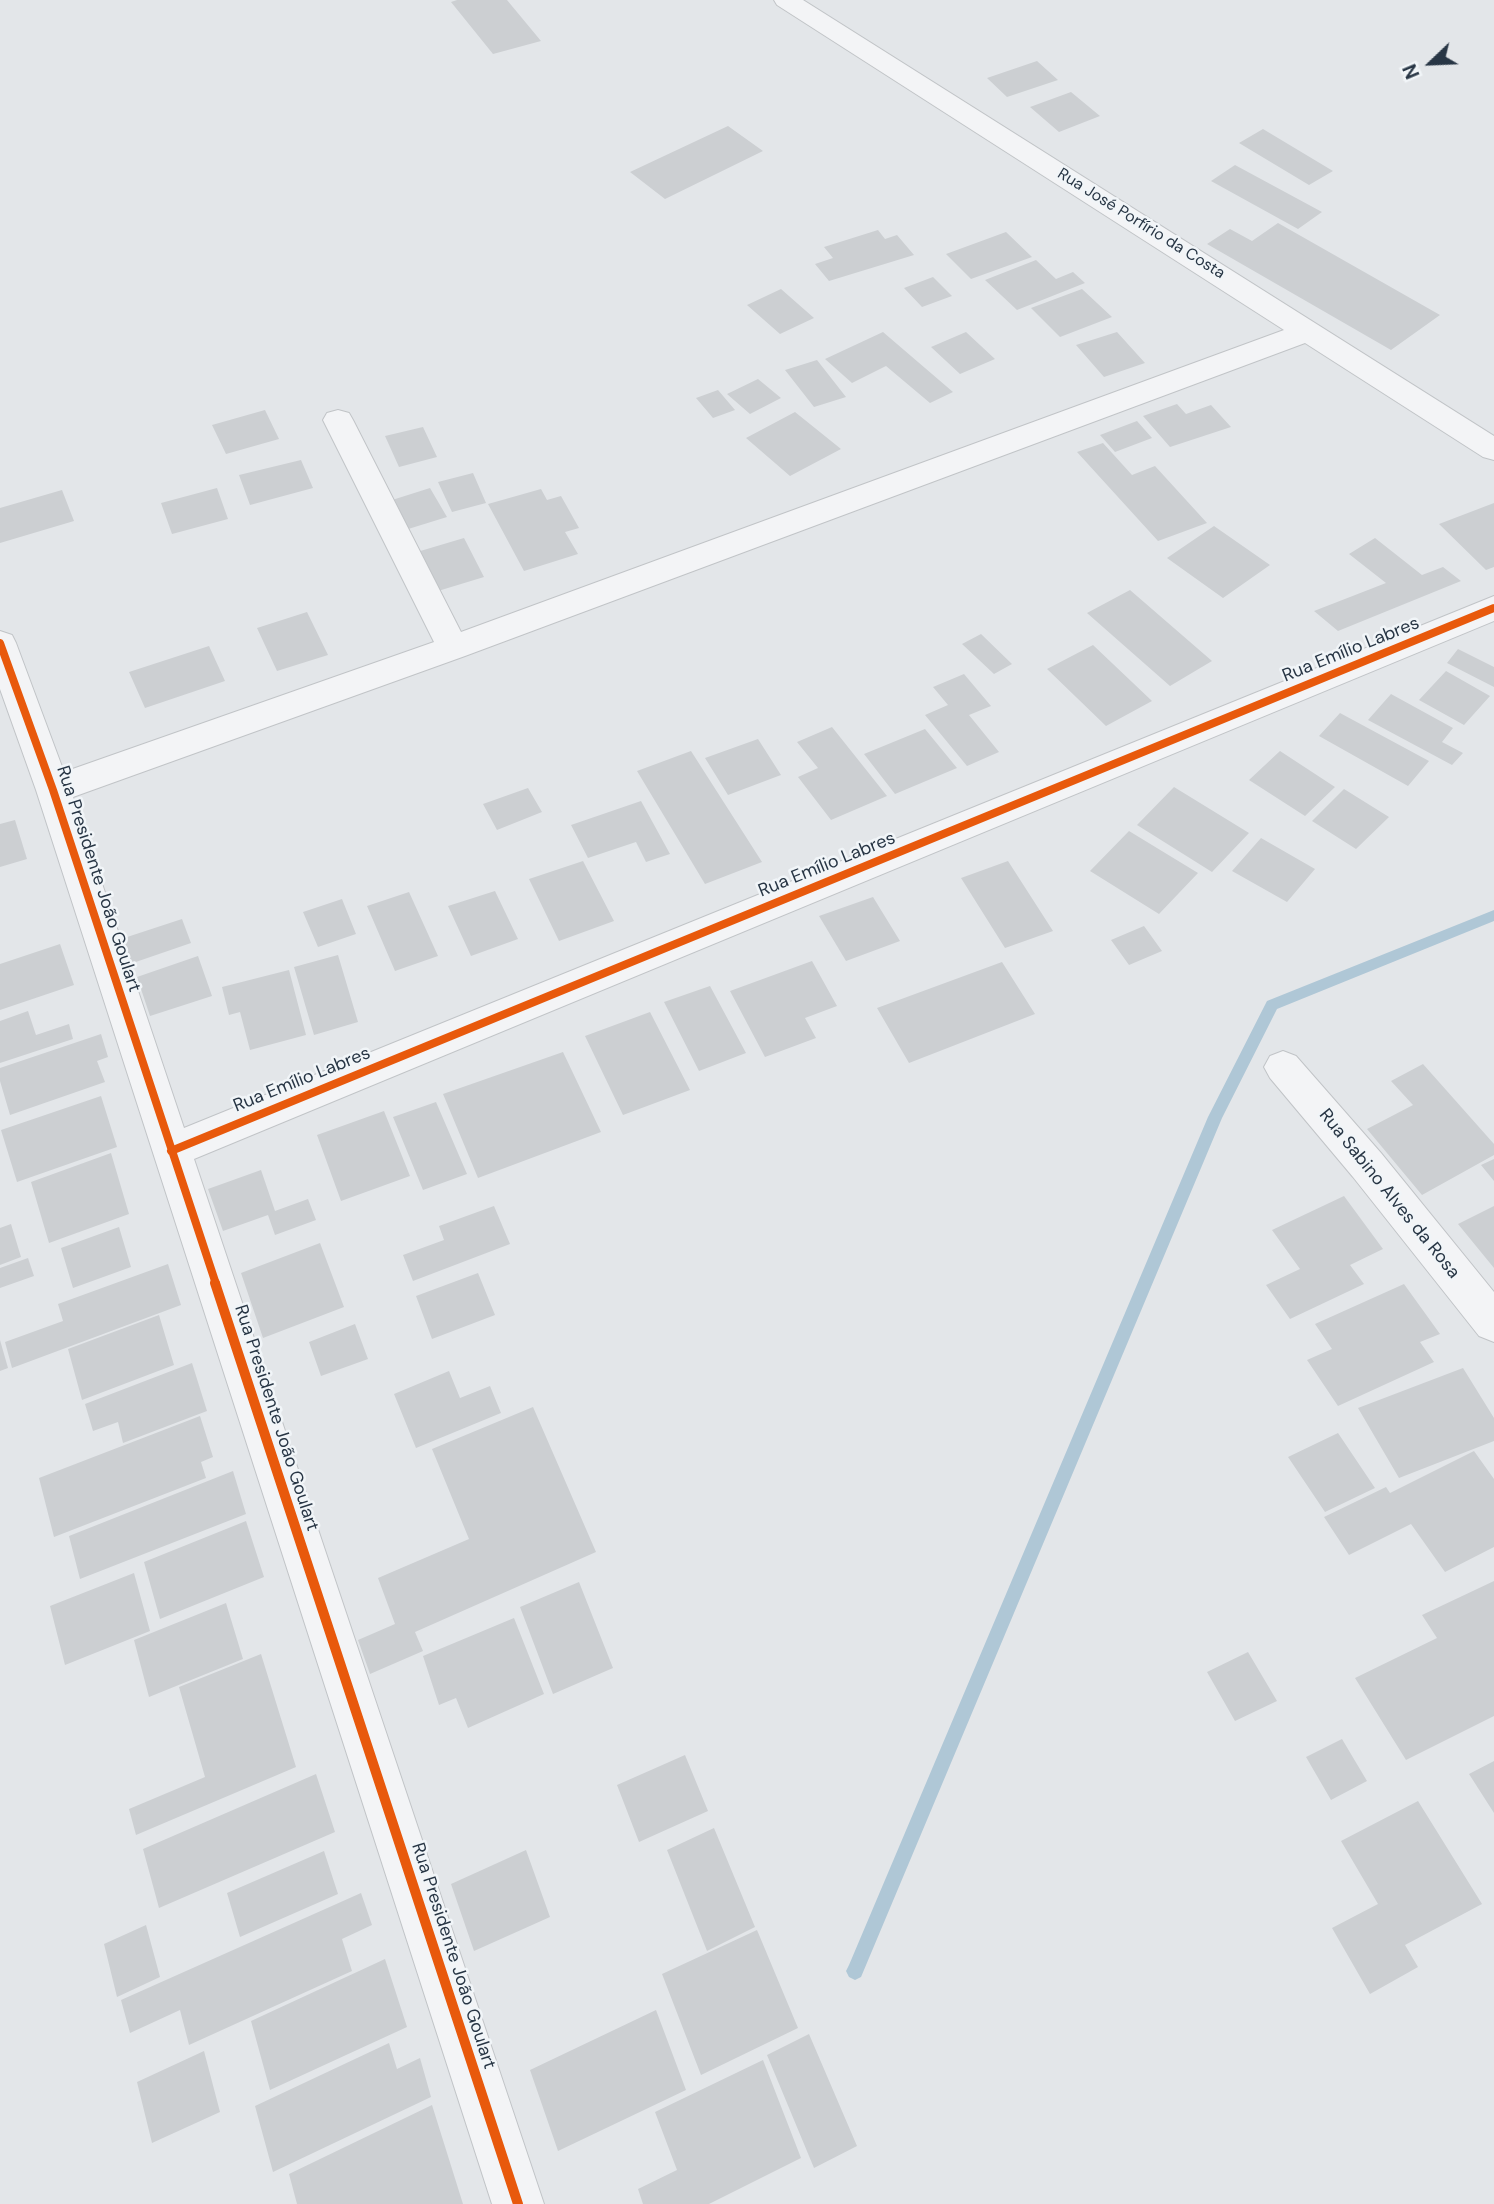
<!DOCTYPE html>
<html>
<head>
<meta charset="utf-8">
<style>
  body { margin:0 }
  #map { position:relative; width:1494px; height:2204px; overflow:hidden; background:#e3e6e9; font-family:"DM Sans",sans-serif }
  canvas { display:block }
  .north { position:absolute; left:1396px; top:28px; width:70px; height:70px; -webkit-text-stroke:5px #f1f5f8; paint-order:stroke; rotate:247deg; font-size:19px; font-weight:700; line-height:28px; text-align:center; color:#283645 }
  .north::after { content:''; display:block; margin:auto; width:24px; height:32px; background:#283645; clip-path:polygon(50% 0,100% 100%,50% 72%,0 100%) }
</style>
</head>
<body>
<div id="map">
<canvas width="1494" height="2204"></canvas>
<div class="north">N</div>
</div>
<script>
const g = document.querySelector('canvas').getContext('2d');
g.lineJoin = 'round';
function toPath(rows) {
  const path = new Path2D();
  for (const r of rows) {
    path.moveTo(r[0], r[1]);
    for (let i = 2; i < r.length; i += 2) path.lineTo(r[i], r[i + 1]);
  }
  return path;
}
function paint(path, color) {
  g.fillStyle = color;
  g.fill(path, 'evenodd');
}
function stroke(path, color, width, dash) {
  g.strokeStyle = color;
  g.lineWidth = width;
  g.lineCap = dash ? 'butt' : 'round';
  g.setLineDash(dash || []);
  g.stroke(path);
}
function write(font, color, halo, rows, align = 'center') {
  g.font = font + ' "DM Sans",sans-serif';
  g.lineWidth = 5;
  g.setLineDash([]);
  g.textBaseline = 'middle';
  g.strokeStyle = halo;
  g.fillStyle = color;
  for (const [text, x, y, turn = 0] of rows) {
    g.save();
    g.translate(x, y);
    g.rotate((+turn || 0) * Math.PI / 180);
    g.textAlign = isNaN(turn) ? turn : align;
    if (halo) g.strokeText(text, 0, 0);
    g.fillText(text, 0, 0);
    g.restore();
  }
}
const stream = toPath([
  [1494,910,1494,921,1277,1009,1222,1118,861,1977,855,1980,849,1977,846,1971,849,1965,1208,1117,1267,1001,1494,910]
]);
const building = toPath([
  [457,0,507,0,541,41,493,54,451,2],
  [1037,61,1058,80,1007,97,987,78],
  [1071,92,1100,116,1059,132,1030,107],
  [728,126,763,151,665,199,630,172],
  [1263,129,1333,171,1309,185,1239,143],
  [1235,165,1322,212,1298,229,1211,181],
  [1278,223,1440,315,1391,350,1207,244,1230,229,1252,241],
  [878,230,885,239,897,235,914,255,829,281,815,264,833,258,824,247],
  [1006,232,1032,257,971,279,946,254],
  [1036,260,1056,279,1073,272,1085,283,1017,310,985,280],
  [933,277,952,296,922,307,904,288],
  [781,289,814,318,780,334,747,305],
  [1082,289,1112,317,1060,337,1031,308],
  [883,332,953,392,930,403,886,366,852,383,825,359],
  [966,332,995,359,960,374,931,347],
  [1117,332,1145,363,1104,377,1076,345],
  [817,360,846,397,814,407,785,370],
  [758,379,781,398,750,414,727,394],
  [718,390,735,410,713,418,696,398],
  [1177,404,1186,414,1211,405,1231,427,1170,447,1143,416],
  [265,410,279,439,226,454,212,425],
  [795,412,841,449,790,476,746,438],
  [1137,421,1152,438,1115,452,1100,435],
  [423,427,437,457,399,467,385,436],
  [1103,443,1132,475,1155,466,1207,523,1158,541,1077,452],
  [301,460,313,488,250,505,239,475],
  [473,473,486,503,452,512,438,482],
  [217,488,228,519,172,534,161,503],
  [430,488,447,517,405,530,389,501],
  [541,489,547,500,561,496,579,528,565,532,578,554,524,571,488,504],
  [62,490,74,521,0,543,0,508],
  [1494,503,1494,567,1486,570,1439,524],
  [1214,526,1270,565,1223,598,1167,558],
  [464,538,484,577,438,591,417,552],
  [1375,538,1422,575,1443,567,1461,581,1338,631,1314,611,1386,583,1349,554],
  [1130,590,1212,661,1170,686,1087,613],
  [307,612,328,655,277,671,257,628],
  [981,634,1012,664,994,674,962,644],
  [1093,645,1152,701,1106,726,1047,669],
  [209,646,225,681,145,708,129,672],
  [1458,649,1494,667,1494,687,1447,663],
  [1446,671,1490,696,1464,725,1419,700],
  [964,674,991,706,969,715,999,752,967,766,925,715,948,705,933,687],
  [1391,694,1453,728,1442,742,1463,753,1452,765,1368,720],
  [1340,713,1429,761,1408,786,1319,736],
  [832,727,887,796,831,820,798,777,818,768,797,742],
  [925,729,957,768,895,794,864,754],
  [758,739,781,775,728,795,705,758],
  [691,751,762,862,705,884,637,771],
  [1280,751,1335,787,1305,816,1249,780],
  [1174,787,1249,833,1212,872,1137,825],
  [528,788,542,812,497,830,483,804],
  [1344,789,1389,817,1356,849,1312,821],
  [641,801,670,854,646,862,636,842,588,858,571,825],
  [15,820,27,859,0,867,0,824],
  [1129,831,1198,873,1159,914,1090,871],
  [1261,838,1315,869,1287,902,1232,871],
  [583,861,614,921,559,941,529,879],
  [1008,861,1053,931,1005,948,961,878],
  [495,891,518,939,471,956,448,906],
  [409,892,438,956,395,971,367,906],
  [873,897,900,941,846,961,819,916],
  [342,899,356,934,318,947,303,912],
  [182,919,191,943,127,965,118,940],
  [1144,926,1162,951,1129,965,1111,940],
  [60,944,74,985,0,1010,0,964],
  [338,955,358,1022,314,1035,294,967],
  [198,956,212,996,150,1016,137,977],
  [812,961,837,1006,805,1018,816,1038,765,1057,730,991],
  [1002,962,1035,1014,909,1063,877,1008],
  [289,970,306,1035,250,1050,240,1012,229,1015,222,987],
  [710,986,746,1053,699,1071,664,1002],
  [28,1011,36,1035,69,1024,73,1039,0,1063,0,1021],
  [650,1012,690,1090,623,1115,585,1036],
  [101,1034,108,1057,97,1061,105,1082,10,1115,0,1081,0,1068],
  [563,1052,601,1132,478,1178,443,1094],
  [1423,1064,1494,1144,1494,1155,1422,1195,1367,1129,1413,1105,1391,1081],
  [101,1096,117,1147,17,1182,1,1130],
  [436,1102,467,1174,423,1190,393,1117],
  [384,1111,410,1176,341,1201,317,1135],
  [111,1153,129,1214,49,1243,31,1182],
  [1494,1159,1494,1181,1481,1165],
  [261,1170,275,1211,308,1199,316,1220,275,1235,268,1215,223,1231,208,1189],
  [1344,1196,1383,1249,1350,1265,1364,1284,1290,1319,1266,1285,1300,1269,1272,1230],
  [494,1206,510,1244,413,1281,403,1255,444,1240,439,1226],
  [1494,1206,1494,1268,1458,1224],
  [11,1224,21,1257,0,1265,0,1228],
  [119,1227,131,1267,73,1288,61,1248],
  [320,1243,344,1307,263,1338,241,1273],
  [28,1258,34,1276,0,1288,0,1268],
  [168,1264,181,1305,12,1368,5,1342,63,1321,58,1304],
  [478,1273,495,1315,432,1339,416,1296],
  [1404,1284,1440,1334,1420,1342,1434,1362,1338,1406,1307,1360,1332,1349,1315,1324],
  [159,1315,174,1365,82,1400,68,1349],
  [355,1324,368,1359,321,1376,309,1342],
  [0,1340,8,1368,0,1371],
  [192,1363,207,1411,123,1443,118,1422,93,1431,85,1404],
  [1463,1368,1494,1418,1494,1441,1399,1478,1358,1408],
  [449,1371,460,1398,490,1386,501,1413,416,1448,394,1394],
  [533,1407,596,1552,415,1632,423,1651,370,1674,358,1640,395,1624,378,1578,469,1539,432,1449],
  [200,1416,213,1457,201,1462,206,1478,54,1537,39,1478],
  [1338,1433,1375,1488,1325,1512,1288,1457],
  [1474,1451,1494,1479,1494,1547,1445,1572,1411,1524,1349,1555,1324,1517,1386,1487,1390,1493],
  [233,1471,246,1514,80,1579,69,1536],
  [246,1521,264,1577,160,1619,144,1562],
  [134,1573,150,1631,65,1665,50,1606],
  [1494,1581,1494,1716,1406,1760,1355,1678,1437,1638,1422,1615],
  [579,1582,613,1668,553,1694,520,1607],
  [226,1603,243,1659,149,1697,134,1640],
  [514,1618,544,1694,468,1728,456,1698,439,1705,423,1656],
  [1248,1652,1277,1701,1235,1721,1207,1672],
  [261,1654,296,1767,136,1835,129,1809,205,1777,179,1687],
  [1342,1739,1367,1781,1331,1800,1306,1757],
  [685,1755,708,1811,639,1842,617,1785],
  [1494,1761,1494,1813,1469,1774],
  [316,1774,335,1832,159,1908,143,1849],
  [1418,1801,1482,1904,1405,1945,1418,1967,1370,1994,1332,1928,1378,1904,1341,1841],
  [714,1828,755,1927,707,1951,667,1850],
  [526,1850,550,1917,474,1951,451,1884],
  [324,1851,338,1894,240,1937,227,1893],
  [361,1893,372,1925,342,1939,352,1971,189,2045,180,2010,130,2033,121,2000],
  [146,1925,160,1977,117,1997,104,1944],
  [757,1930,798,2028,701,2075,662,1974],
  [385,1959,407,2027,270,2090,251,2021],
  [656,2010,686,2090,558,2151,530,2070],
  [809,2034,857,2146,814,2168,767,2055],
  [389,2043,397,2069,420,2058,431,2097,273,2172,255,2106],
  [204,2051,220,2112,152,2143,137,2082],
  [763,2060,801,2158,709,2204,643,2204,638,2189,677,2170,655,2112],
  [432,2105,463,2204,297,2204,289,2174]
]);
const minor = toPath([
  [774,0,803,0,1494,436,1494,460,1483,457,1305,343,465,656,73,797,184,1128,1494,596,1494,621,194,1159,544,2204,492,2204,36,790,0,689,0,631,12,635,16,643,64,772,434,642,323,420,327,413,338,410,349,413,353,420,461,632,1284,330,777,5,774,0],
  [1283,1051,1296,1056,1381,1153,1494,1292,1494,1342,1479,1336,1353,1177,1270,1078,1264,1067,1270,1056,1283,1051]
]);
const cyclewayFar1 = toPath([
  [0,643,53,790,216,1284],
  [171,1151,1494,608]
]);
const cycleway = toPath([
  [215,1283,518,2204]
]);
const farStreetnames = [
  ["Rua José Porfírio da Costa",1141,224,32]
];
const streetNames = [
  ["Rua Emílio Labres",1351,650,-22],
  ["Rua Emílio Labres",827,865,-22],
  ["Rua Presidente João Goulart",98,879,72],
  ["Rua Emílio Labres",302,1080,-22],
  ["Rua Sabino Alves da Rosa",1389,1194,51],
  ["Rua Presidente João Goulart",276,1418,72],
  ["Rua Presidente João Goulart",453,1956,72]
];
paint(stream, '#afc7d6');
paint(building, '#cccfd2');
stroke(minor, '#c1c4c7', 2);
paint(minor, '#f3f4f6');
stroke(cyclewayFar1, '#e8590c', 8);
stroke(cycleway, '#e8590c', 10);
write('16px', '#283645', '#f1f5f8', farStreetnames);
write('18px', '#283645', '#f1f5f8', streetNames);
</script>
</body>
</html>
